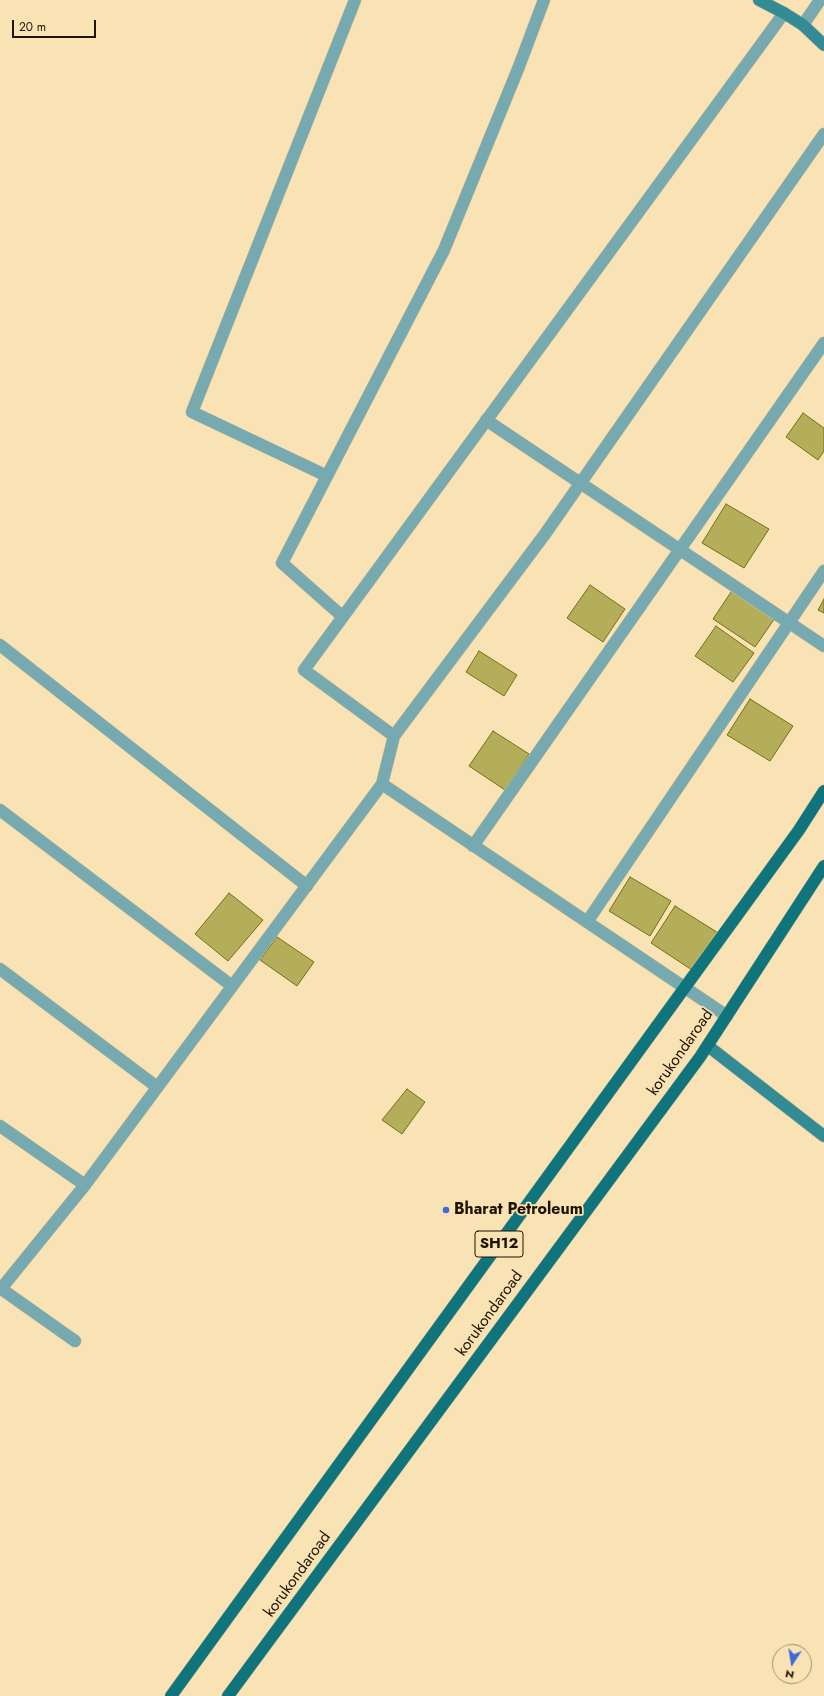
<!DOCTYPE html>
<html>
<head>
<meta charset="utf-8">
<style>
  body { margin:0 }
  #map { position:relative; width:824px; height:1696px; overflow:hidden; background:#f9e3b5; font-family:Jost,sans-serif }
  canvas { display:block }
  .north { position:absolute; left:772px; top:1644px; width:40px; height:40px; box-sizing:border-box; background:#f9e3b5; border:1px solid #a1906d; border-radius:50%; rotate:192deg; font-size:11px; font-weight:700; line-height:16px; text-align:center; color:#1e1300 }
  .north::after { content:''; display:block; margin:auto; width:14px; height:18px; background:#3d6bdc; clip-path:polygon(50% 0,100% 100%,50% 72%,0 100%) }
  .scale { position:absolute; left:12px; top:20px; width:84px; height:18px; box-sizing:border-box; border:2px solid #1e1300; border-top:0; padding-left:5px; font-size:12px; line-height:14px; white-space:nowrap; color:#1e1300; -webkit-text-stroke:3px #f9e3b5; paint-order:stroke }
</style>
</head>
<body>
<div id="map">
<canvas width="824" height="1696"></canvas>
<div class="north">N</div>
<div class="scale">20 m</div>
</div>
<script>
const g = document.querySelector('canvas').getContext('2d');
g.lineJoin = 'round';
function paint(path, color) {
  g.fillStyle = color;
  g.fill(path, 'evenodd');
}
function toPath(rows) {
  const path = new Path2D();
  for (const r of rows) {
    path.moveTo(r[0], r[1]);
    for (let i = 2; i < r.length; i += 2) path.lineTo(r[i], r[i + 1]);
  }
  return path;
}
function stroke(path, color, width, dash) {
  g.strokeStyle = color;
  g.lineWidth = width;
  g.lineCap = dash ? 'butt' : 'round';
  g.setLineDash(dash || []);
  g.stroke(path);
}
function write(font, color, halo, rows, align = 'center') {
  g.font = font + ' Jost,sans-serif';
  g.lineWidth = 3.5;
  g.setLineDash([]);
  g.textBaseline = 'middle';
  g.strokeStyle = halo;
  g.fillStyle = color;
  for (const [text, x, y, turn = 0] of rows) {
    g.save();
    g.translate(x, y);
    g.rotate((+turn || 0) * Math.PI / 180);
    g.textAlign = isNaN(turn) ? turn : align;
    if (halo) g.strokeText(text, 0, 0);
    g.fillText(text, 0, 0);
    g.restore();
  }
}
const building = toPath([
  [803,413,824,428,824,451,818,460,786,437,803,413],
  [726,504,769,529,744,568,702,543,726,504],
  [590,585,625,609,603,642,567,618,590,585],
  [733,589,775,618,755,647,713,619,733,589],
  [824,599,824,613,818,610,824,599],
  [716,626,754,653,733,682,695,656,716,626],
  [479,651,517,675,504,696,466,672,479,651],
  [750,699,793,726,770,761,727,735,750,699],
  [493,731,529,754,505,790,469,766,493,731],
  [630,877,671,901,650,936,609,911,630,877],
  [229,893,263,920,228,961,195,934,229,893],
  [675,906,720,934,695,972,651,943,675,906],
  [277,937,314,962,297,986,260,960,277,937],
  [407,1089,425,1102,402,1134,382,1120,407,1089]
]);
const street = toPath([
  [803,25,820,0],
  [486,420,824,646],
  [327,476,192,412,355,0],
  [343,617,282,563,444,250,518,69,544,0],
  [0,645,307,886],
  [394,736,545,534,824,134],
  [0,810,232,986],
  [473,846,824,343],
  [587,922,824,571],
  [0,969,157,1087],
  [727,1016,382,784,394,736,304,670,784,13],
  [0,1126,85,1185],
  [0,1288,75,1341],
  [0,1290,85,1185,382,784]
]);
const secondary = toPath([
  [759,0,784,13,803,25,824,45],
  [708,1046,824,1136]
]);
const primary = toPath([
  [171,1696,799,830,824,791],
  [228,1696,700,1057,824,866]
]);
const markers = [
  [446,1210,4,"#3d6bdc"]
];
const shields = [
  [499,1244,48]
];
const shieldNames = [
  ["SH12",499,1244]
];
const streetNames = [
  ["korukondaroad",681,1053,-55],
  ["korukondaroad",490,1314,-54],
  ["korukondaroad",298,1575,-54]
];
const poiNames = [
  ["Bharat Petroleum",454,1210]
];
paint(building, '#b4ae5a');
stroke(building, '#776f12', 1);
stroke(street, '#d2be94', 13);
stroke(secondary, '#d2be94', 13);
stroke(primary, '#d2be94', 13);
stroke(street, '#76aab0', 12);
stroke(secondary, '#338c95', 12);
stroke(primary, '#0f747c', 12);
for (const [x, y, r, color] of markers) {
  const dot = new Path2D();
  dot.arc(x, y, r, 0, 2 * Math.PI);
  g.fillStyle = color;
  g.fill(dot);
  stroke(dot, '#f9e3b5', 1.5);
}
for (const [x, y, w] of shields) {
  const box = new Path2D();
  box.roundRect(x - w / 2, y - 13, w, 26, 3);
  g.fillStyle = '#f9e3b5';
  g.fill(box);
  stroke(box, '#1e1300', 1);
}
write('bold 15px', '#1e1300', null, shieldNames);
write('16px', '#1e1300', '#f9e3b5', streetNames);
write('bold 16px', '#1e1300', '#f9e3b5', poiNames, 'left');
</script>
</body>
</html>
